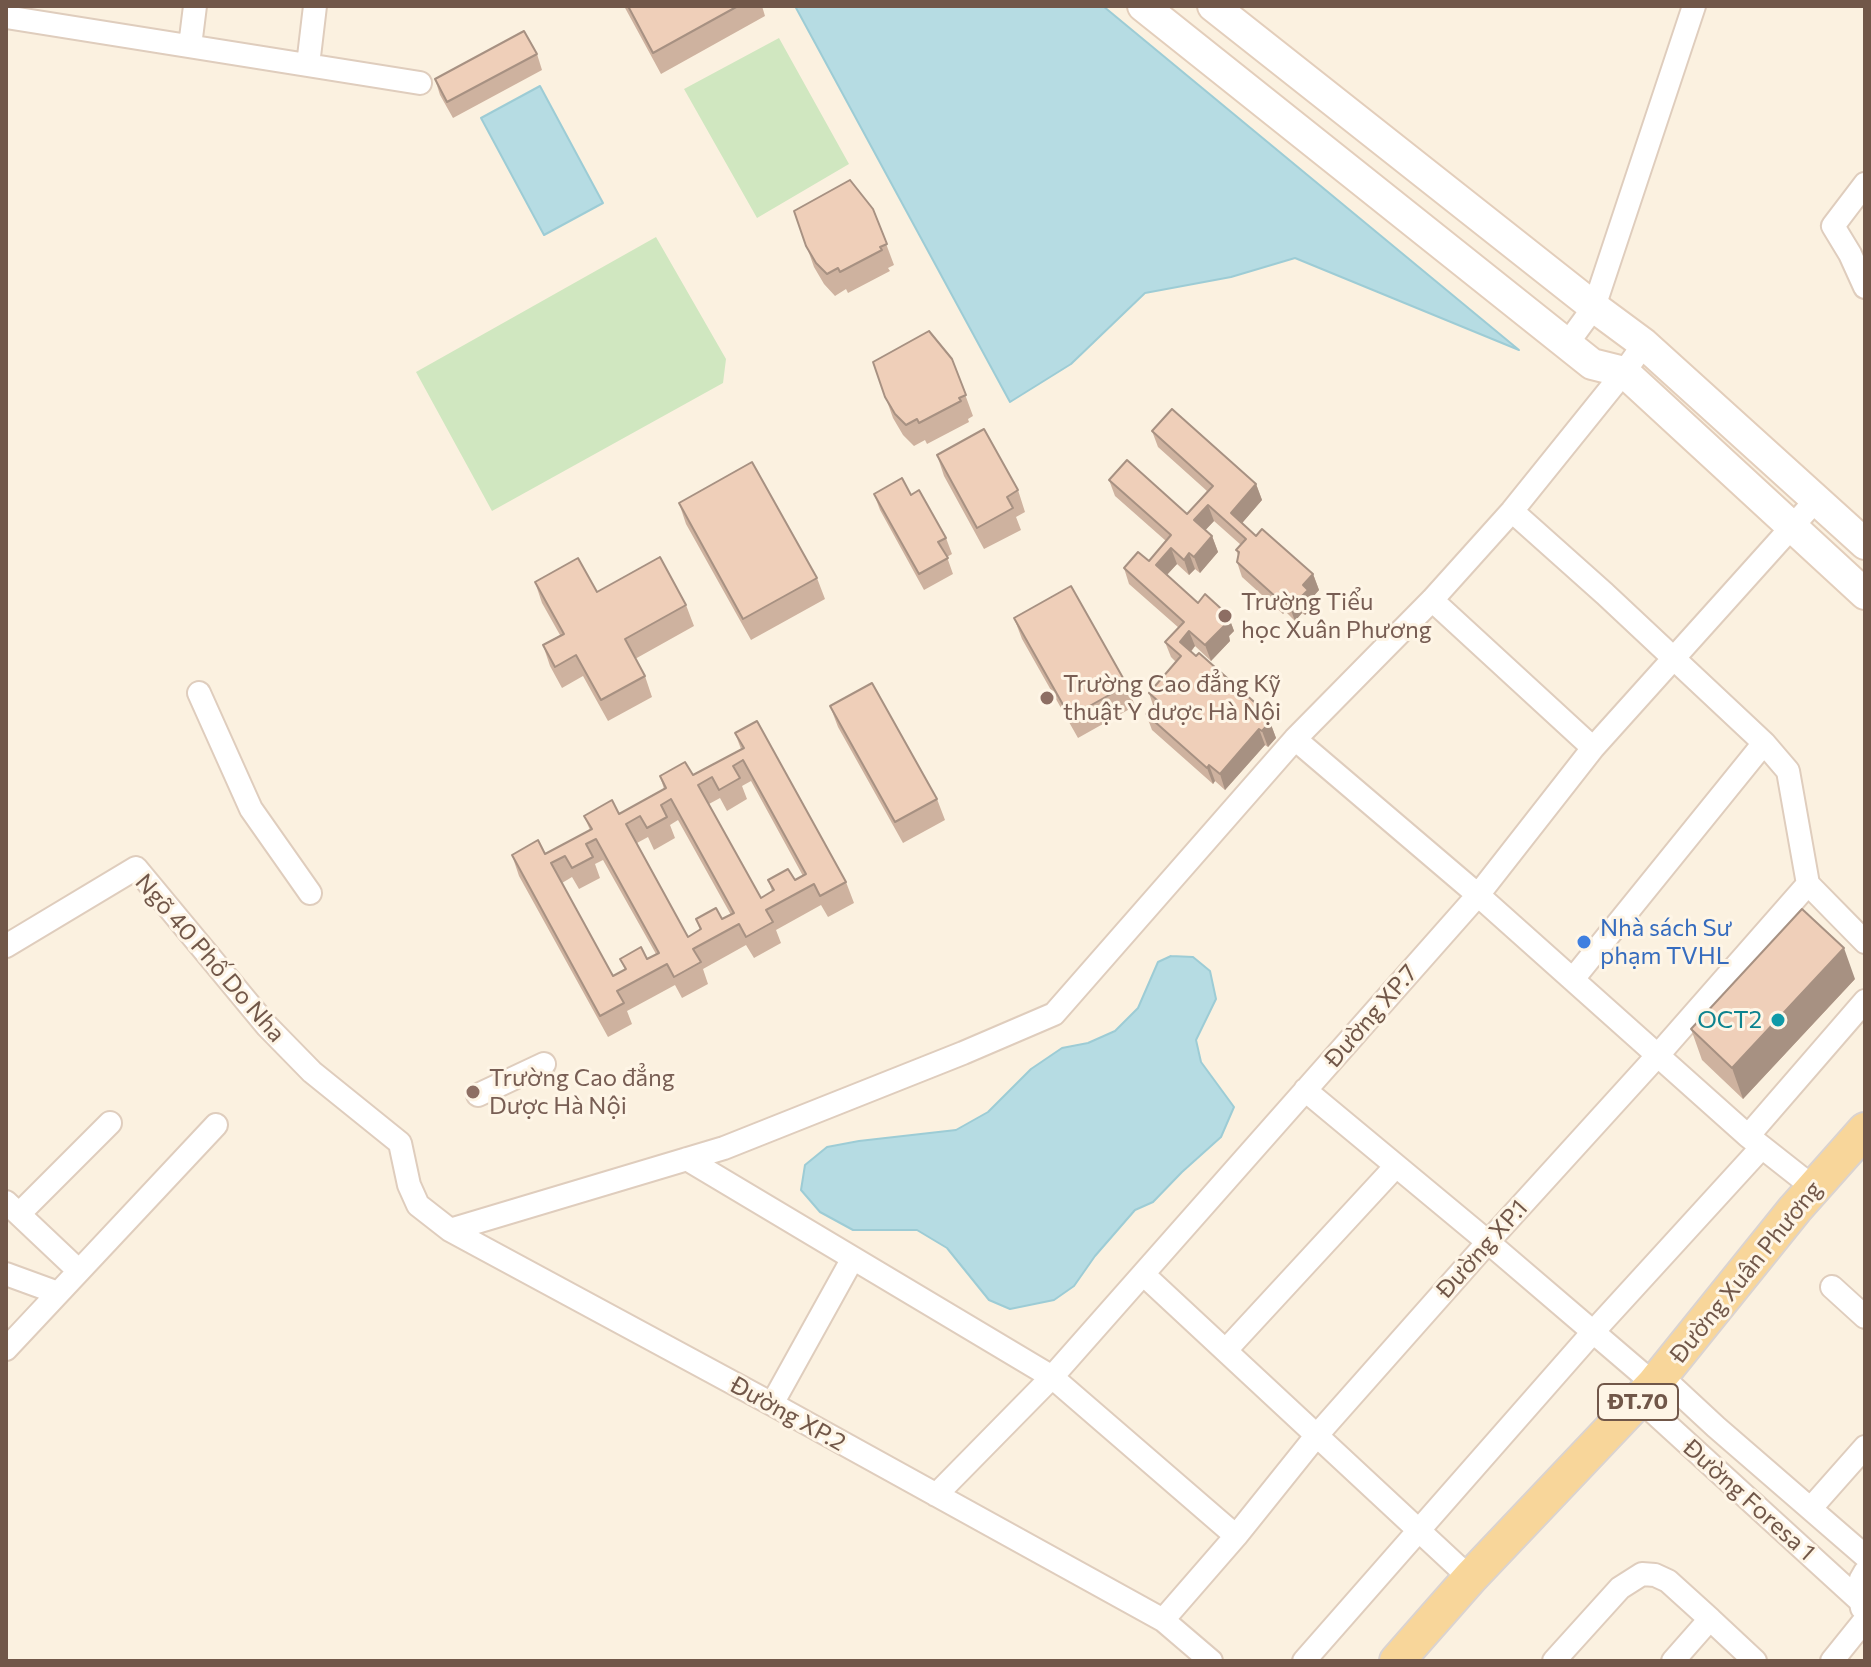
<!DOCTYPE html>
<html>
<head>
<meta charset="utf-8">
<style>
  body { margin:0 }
  #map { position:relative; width:1871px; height:1667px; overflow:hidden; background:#fbf1e0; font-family:Commissioner,sans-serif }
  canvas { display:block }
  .frame { position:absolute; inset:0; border:8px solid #715749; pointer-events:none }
</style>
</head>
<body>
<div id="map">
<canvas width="1871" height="1667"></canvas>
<div class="frame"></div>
</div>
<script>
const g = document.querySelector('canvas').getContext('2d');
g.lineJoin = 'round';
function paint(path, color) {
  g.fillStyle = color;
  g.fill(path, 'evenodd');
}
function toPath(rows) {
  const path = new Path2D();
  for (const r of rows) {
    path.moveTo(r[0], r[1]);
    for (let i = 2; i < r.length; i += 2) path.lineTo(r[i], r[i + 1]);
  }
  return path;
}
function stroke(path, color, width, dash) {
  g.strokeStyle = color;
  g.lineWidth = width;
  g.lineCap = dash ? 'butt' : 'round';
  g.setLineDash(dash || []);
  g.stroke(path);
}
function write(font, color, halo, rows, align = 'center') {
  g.font = font + ' Commissioner,sans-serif';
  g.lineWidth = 6;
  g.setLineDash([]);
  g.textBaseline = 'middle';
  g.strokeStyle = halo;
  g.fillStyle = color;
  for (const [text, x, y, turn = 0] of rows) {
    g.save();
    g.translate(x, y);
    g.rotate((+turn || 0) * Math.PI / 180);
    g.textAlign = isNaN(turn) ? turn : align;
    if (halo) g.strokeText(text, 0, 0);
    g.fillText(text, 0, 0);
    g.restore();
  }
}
const green = toPath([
  [779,38,849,164,757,218,684,89],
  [656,237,726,359,723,383,492,511,416,372]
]);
const water = toPath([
  [795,6,1103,6,1519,350,1295,258,1231,277,1145,293,1071,364,1010,402,795,6],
  [540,86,603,203,544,235,481,118,540,86],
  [1171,956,1193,957,1210,971,1216,999,1196,1040,1201,1062,1234,1107,1221,1137,1182,1172,1153,1202,1135,1210,1095,1256,1074,1286,1054,1300,1010,1309,989,1300,947,1248,917,1230,853,1230,820,1212,801,1190,805,1165,827,1147,859,1141,956,1130,988,1112,1031,1069,1062,1048,1088,1043,1115,1031,1138,1008,1158,962,1171,956]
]);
const street = toPath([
  [6,17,420,83],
  [190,46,195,6],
  [308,65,315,6],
  [1865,184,1833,226,1850,254,1865,287],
  [1567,344,1594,307,1694,6],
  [1512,511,1605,594,1764,743,1788,771,1808,884,1865,942],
  [1432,600,1593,748],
  [199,693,251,809,310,893],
  [1295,739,1478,895,1748,1136,1814,1188],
  [6,946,136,868,267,1026,312,1072,400,1143,409,1185,418,1205,450,1230,772,1404,1163,1620,1211,1661],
  [1573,979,1764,743],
  [1305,1090,1488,1242,1654,1384],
  [478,1095,544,1064],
  [1748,1136,1865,1001],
  [687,1159,1052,1377,1236,1536],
  [6,1202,79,1271],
  [19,1214,110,1123],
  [450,1230,724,1148,963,1053,1054,1014,1295,739,1432,600,1512,511,1624,372,1644,344],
  [6,1274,58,1293],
  [1143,1274,1470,1578],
  [1832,1287,1865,1317],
  [6,1349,216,1125],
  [1226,1350,1396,1166],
  [1661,1376,1716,1427,1865,1556],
  [1640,1400,1859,1600],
  [772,1404,853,1258],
  [936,1495,1052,1377,1143,1274,1478,895,1593,748,1816,500],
  [1811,1508,1865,1447],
  [1862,1608,1858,1589,1861,1579,1865,1572],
  [1163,1620,1236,1536,1317,1435,1488,1242,1658,1055,1808,884],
  [1304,1661,1593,1332,1762,1147],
  [1554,1661,1620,1588,1642,1574,1655,1575,1668,1581,1710,1619],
  [1673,1661,1710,1619,1755,1661],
  [1832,1661,1865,1620]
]);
const secondary = toPath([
  [1143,6,1592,364,1624,372,1865,594],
  [1213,6,1594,307,1644,344,1865,544]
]);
const primary = toPath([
  [1397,1661,1470,1578,1654,1384,1795,1209,1865,1130]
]);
const wall = toPath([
  [624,6,762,6,765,16,661,74],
  [537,54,542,70,453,118,440,95,435,79],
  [873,209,894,265,888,268,890,271,848,293,846,289,835,296,824,284,814,267,794,211],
  [952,359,973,416,968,419,969,422,927,444,925,440,914,446,903,435,893,418,873,362],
  [1152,431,1256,484,1262,500,1242,523,1256,536,1313,574,1319,590,1311,599,1314,606,1305,615,1302,613,1295,621,1285,611,1283,614,1242,577,1237,562,1238,555,1236,550,1241,545,1214,521,1205,530,1212,536,1218,552,1200,573,1195,569,1189,575,1177,564,1167,575,1198,603,1228,615,1234,631,1229,636,1230,641,1211,661,1195,646,1191,652,1270,722,1276,738,1268,747,1265,745,1225,790,1215,781,1213,784,1152,730,1146,714,1153,705,1149,693,1176,662,1171,657,1165,642,1179,628,1129,584,1124,568,1149,561,1166,541,1115,496,1109,480,1187,514,1207,491,1158,447],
  [937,455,1018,490,1025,512,1016,517,1021,530,984,549,944,476],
  [874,494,911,495,946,538,952,554,947,557,953,574,924,590,880,510],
  [679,503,817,578,825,599,751,640,686,524],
  [535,582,686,605,694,626,635,659,645,676,652,697,608,721,583,676,562,688,550,666,543,645,560,635,542,603],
  [1014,618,1127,685,1135,706,1078,738,1022,639],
  [830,706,937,799,945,820,903,843,838,727],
  [735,733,846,882,854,903,828,917,821,905,776,930,781,943,754,958,746,945,703,969,708,984,682,998,675,985,627,1011,632,1024,608,1037,519,876,512,855,545,854,590,830,584,816,619,814,664,789,660,776,693,775,741,749],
  [751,781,803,876,795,880,768,880,772,891,761,898,709,804,720,798,727,811,747,799,742,786],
  [678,820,731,915,722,919,696,919,700,930,688,937,637,843,648,837,654,850,675,838,670,825],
  [603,860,656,954,647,959,620,959,625,970,613,976,562,883,572,877,579,889,600,878,595,864],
  [1855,979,1743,1099,1702,1060,1691,1029]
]);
const shadedWall = toPath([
  [1256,484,1262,500,1237,529,1231,513],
  [1208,505,1214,521,1200,536,1194,520],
  [1212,536,1218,552,1200,573,1194,557],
  [1171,548,1177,564,1161,581,1156,565],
  [1189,553,1195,569,1189,575,1184,560],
  [1313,574,1319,590,1311,599,1314,606,1305,615,1299,599,1303,585],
  [1279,595,1285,611,1283,614,1277,598],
  [1296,597,1302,613,1295,621,1289,605],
  [1228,615,1234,631,1229,636,1230,641,1211,661,1205,645],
  [1189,631,1195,646,1185,658,1180,642],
  [1270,722,1276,738,1268,747,1262,731],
  [1259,729,1265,745,1225,790,1220,774],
  [1209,765,1215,781,1213,784,1207,768],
  [1844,948,1855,979,1743,1099,1732,1068]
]);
const building = toPath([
  [628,6,738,6,653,53,628,6],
  [524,31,537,54,447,102,435,79,524,31],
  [850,180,873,209,887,244,880,247,882,250,840,272,838,268,827,274,816,263,806,246,794,211,850,180],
  [929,331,952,359,966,395,959,398,961,401,919,423,917,419,906,425,895,414,885,397,873,362,929,331],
  [1172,409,1256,484,1231,513,1256,536,1262,529,1313,574,1303,585,1308,590,1299,599,1296,597,1289,605,1279,595,1277,598,1237,562,1239,552,1236,550,1246,539,1208,505,1194,520,1212,536,1194,557,1189,553,1184,560,1171,548,1156,565,1198,603,1205,594,1228,615,1221,622,1225,625,1205,645,1189,631,1180,642,1196,656,1199,653,1261,708,1258,712,1270,722,1262,731,1259,729,1220,774,1209,765,1207,768,1146,714,1158,701,1149,693,1181,656,1165,642,1184,622,1124,568,1138,552,1149,561,1171,535,1109,480,1127,460,1187,514,1213,486,1152,431,1172,409],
  [984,429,1018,490,1007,497,1013,508,977,528,937,455,984,429],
  [752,462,817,578,743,619,679,503,752,462],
  [902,478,911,495,919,490,946,538,938,542,948,558,919,574,874,494,902,478],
  [660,557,686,605,625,639,645,676,601,700,576,655,555,667,543,645,564,634,535,582,578,558,597,592,660,557],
  [1071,586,1127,685,1070,717,1014,618,1071,586],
  [872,683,937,799,895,822,830,706,872,683],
  [757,721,846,882,820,896,814,884,766,910,773,922,746,937,739,924,693,949,701,962,674,977,667,964,617,991,624,1003,600,1016,512,855,538,840,545,854,592,829,584,816,612,800,619,814,666,788,660,776,685,762,693,775,744,748,735,733,757,721],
  [743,760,806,874,795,880,788,869,768,880,774,890,761,898,698,785,712,777,719,790,740,778,733,766,743,760],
  [671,799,734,913,722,919,716,908,696,919,701,929,688,937,626,824,640,816,647,828,667,817,661,805,671,799],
  [596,839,659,953,647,959,641,947,620,959,626,969,613,976,551,863,565,856,572,868,593,857,586,844,596,839],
  [1802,909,1844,948,1732,1068,1691,1029,1802,909]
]);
const markers = [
  [1225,616,8,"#8d6e63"],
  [1047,698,8,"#8d6e63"],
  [1584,942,8,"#3f7fe0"],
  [1778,1020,8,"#0f9aa8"],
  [473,1092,8,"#8d6e63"]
];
const shields = [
  [1638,1402,80]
];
const shieldNames = [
  ["ĐT.70",1638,1402]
];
const educationNames = [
  ["Trường Tiểu",1241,602],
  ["học Xuân Phương",1241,630],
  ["Trường Cao đẳng Kỹ",1063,684],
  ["thuật Y dược Hà Nội",1063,712],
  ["Trường Cao đẳng",489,1078],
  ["Dược Hà Nội",489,1106]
];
const shopNames = [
  ["Nhà sách Sư",1600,928],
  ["phạm TVHL",1600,956]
];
const streetNames = [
  ["Ngõ 40 Phố Do Nha",210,958,49],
  ["Đường XP.7",1371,1016,-49],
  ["Đường XP.1",1482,1249,-48],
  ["Đường Xuân Phương",1746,1272,-51],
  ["Đường XP.2",788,1414,29],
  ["Đường Foresa 1",1749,1500,42]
];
const cultureNames = [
  ["OCT2",1762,1020]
];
paint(green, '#d0e7c0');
paint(water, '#b6dce3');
stroke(water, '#9dccd5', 2);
stroke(street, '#dfcdbd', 26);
stroke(secondary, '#e3cebb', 34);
stroke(primary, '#dad3d0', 38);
stroke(street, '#fff', 22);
stroke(secondary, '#fff', 30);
stroke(primary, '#f8d69a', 34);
paint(wall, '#ceb29f');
paint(shadedWall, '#a79182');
paint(building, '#efcfb9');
stroke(building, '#a79182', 2);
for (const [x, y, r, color] of markers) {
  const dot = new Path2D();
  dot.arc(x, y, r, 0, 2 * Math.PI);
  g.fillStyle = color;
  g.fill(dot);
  stroke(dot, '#fef5e6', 3);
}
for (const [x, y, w] of shields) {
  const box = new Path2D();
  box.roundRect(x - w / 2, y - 18, w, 36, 6);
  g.fillStyle = '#fef5e6';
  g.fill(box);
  stroke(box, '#715749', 2);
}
write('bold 22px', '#715749', null, shieldNames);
write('24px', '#785e54', '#fef5e6', educationNames, 'left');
write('24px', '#366cbe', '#fef5e6', shopNames, 'left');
write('24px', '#715749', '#fef5e6', streetNames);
write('24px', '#0d838f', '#fef5e6', cultureNames, 'right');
</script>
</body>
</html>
